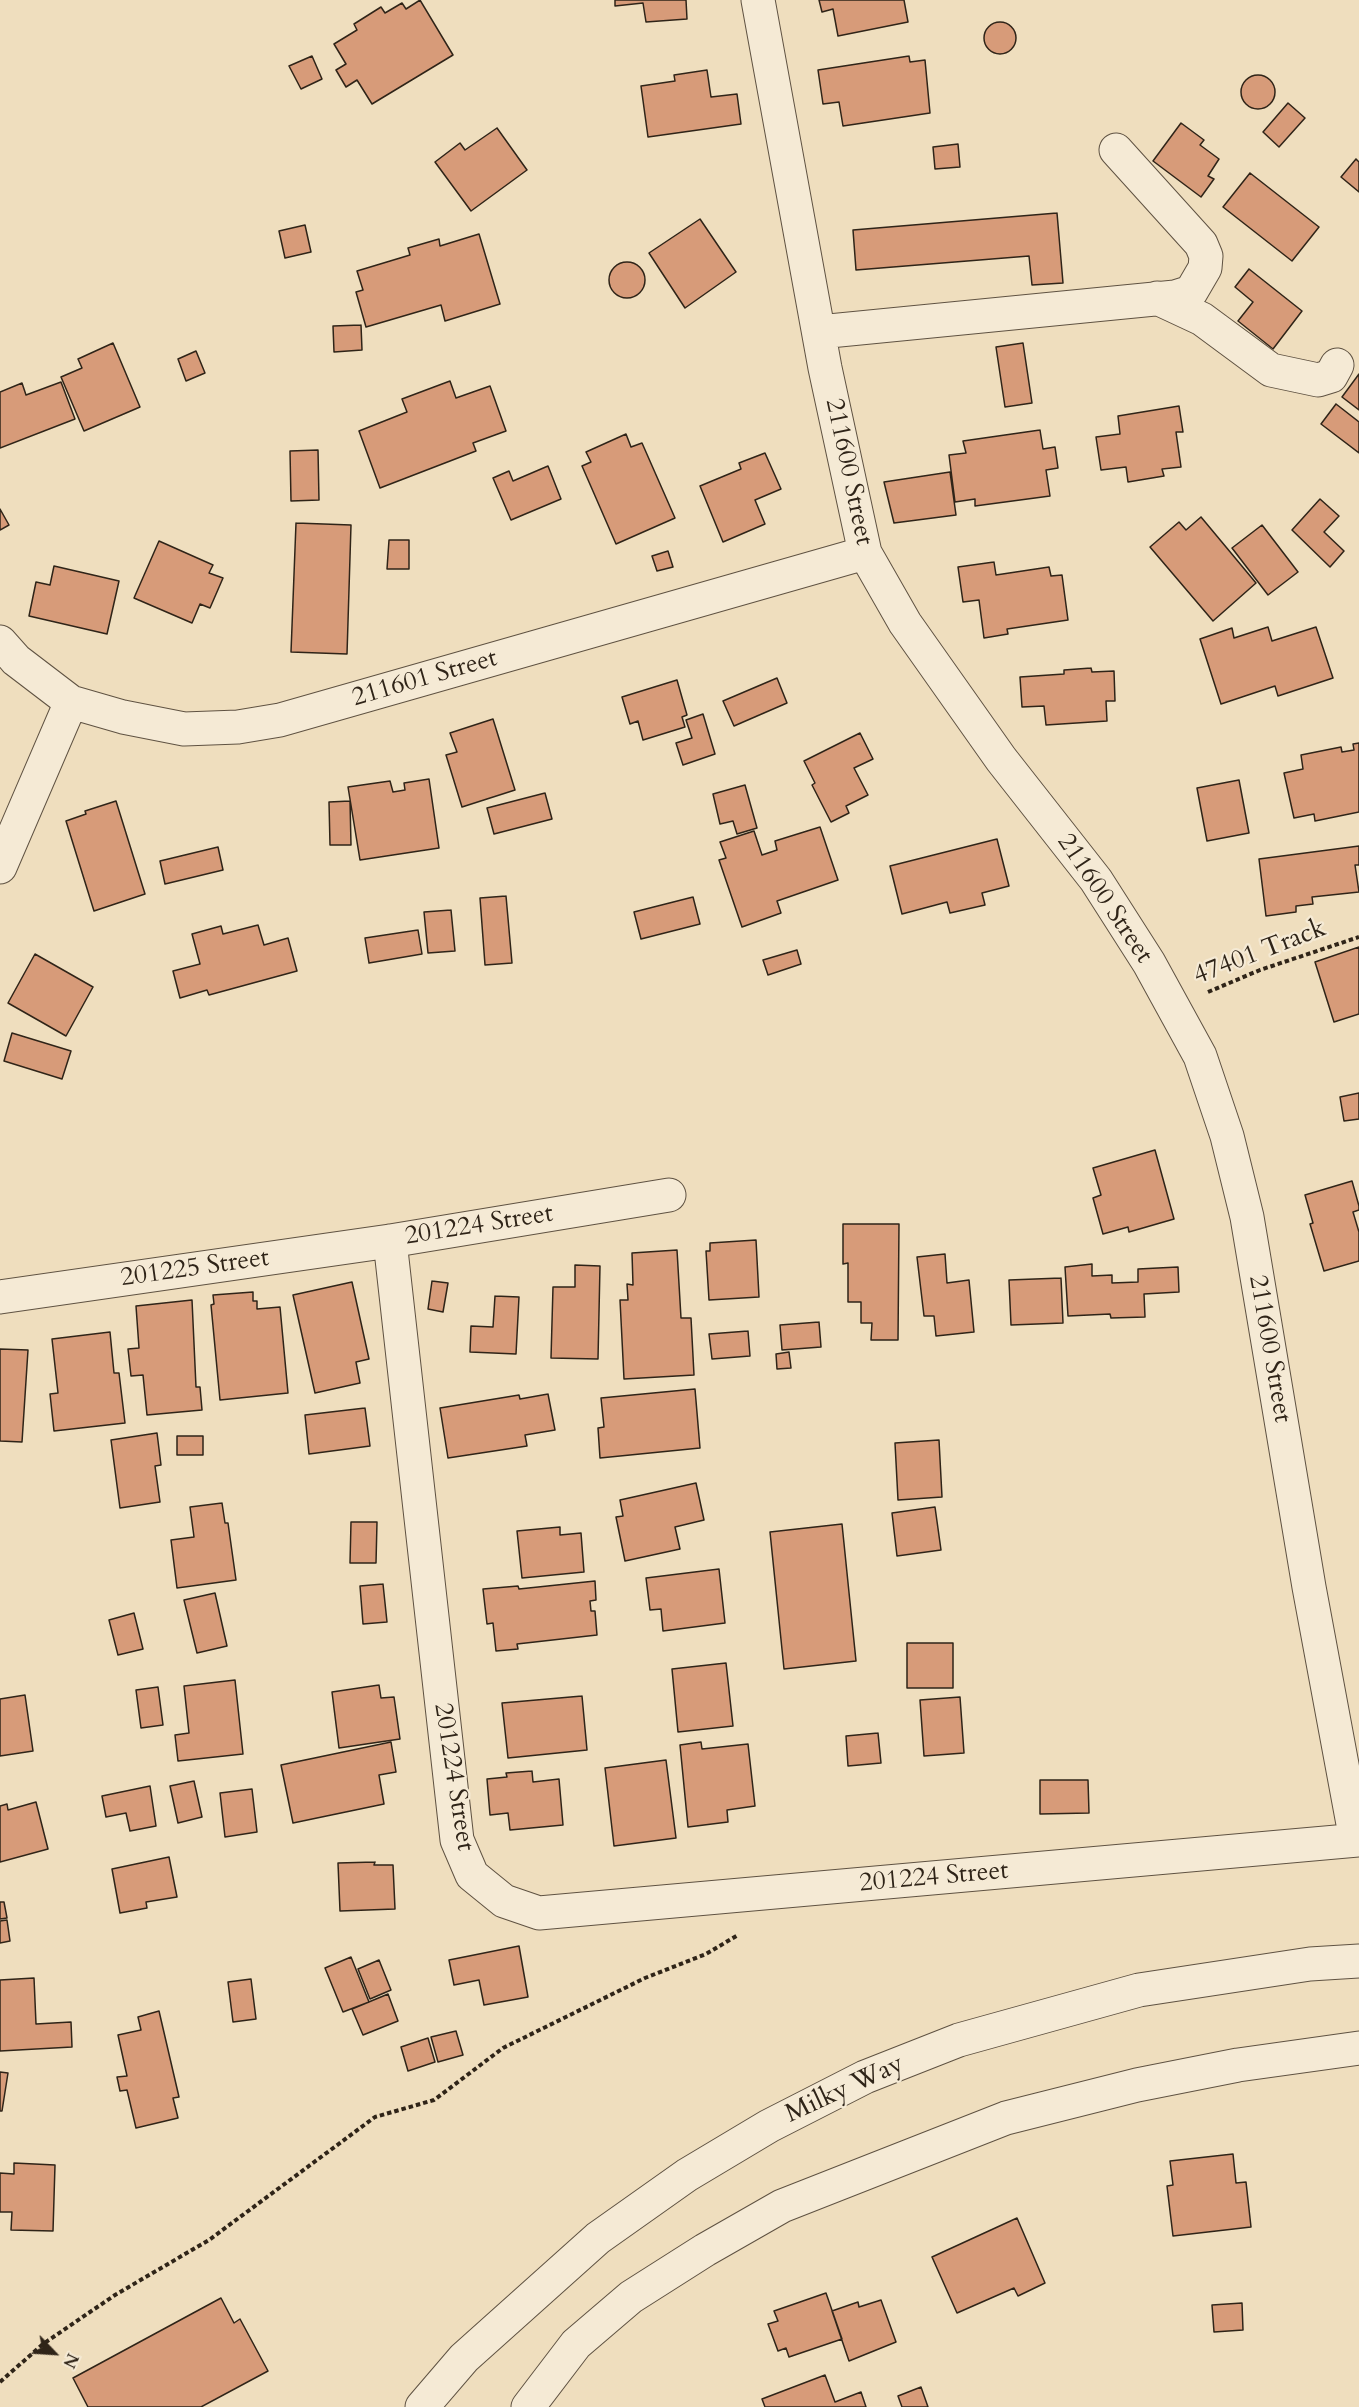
<!DOCTYPE html>
<html>
<head>
<meta charset="utf-8">
<style>
  body { margin:0 }
  #map { position:relative; width:1359px; height:2407px; overflow:hidden; background:#efdebe; font-family:Cardo,serif }
  canvas { display:block }
  .north { position:absolute; left:24px; top:2323px; width:60px; height:60px; -webkit-text-stroke:4px #f5ead5; paint-order:stroke; rotate:115deg; font-size:16px; font-weight:700; line-height:24px; text-align:center; color:#2f2418 }
  .north::after { content:''; display:block; margin:auto; width:21px; height:27px; background:#2f2418; clip-path:polygon(50% 0,100% 100%,50% 72%,0 100%) }
</style>
</head>
<body>
<div id="map">
<canvas width="1359" height="2407"></canvas>
<div class="north">N</div>
</div>
<script>
const g = document.querySelector('canvas').getContext('2d');
g.lineJoin = 'round';
function paint(path, color) {
  g.fillStyle = color;
  g.fill(path, 'evenodd');
}
function toPath(rows) {
  const path = new Path2D();
  for (const r of rows) {
    if (r.length === 3) {
      path.moveTo(r[0] + r[2], r[1]);
      path.arc(r[0], r[1], r[2], 0, 2 * Math.PI);
      continue;
    }
    path.moveTo(r[0], r[1]);
    for (let i = 2; i < r.length; i += 2) path.lineTo(r[i], r[i + 1]);
  }
  return path;
}
function stroke(path, color, width, dash) {
  g.strokeStyle = color;
  g.lineWidth = width;
  g.lineCap = dash ? 'butt' : 'round';
  g.setLineDash(dash || []);
  g.stroke(path);
}
function write(font, color, halo, rows, align = 'center') {
  g.font = font + ' Cardo,serif';
  g.lineWidth = 4.5;
  g.setLineDash([]);
  g.textBaseline = 'middle';
  g.strokeStyle = halo;
  g.fillStyle = color;
  for (const [text, x, y, turn = 0] of rows) {
    g.save();
    g.translate(x, y);
    g.rotate((+turn || 0) * Math.PI / 180);
    g.textAlign = isNaN(turn) ? turn : align;
    if (halo) g.strokeText(text, 0, 0);
    g.fillText(text, 0, 0);
    g.restore();
  }
}
const building = toPath([
  [420,0,453,55,372,104,357,80,346,87,336,70,346,64,334,44,357,30,354,24,381,7,385,13,402,3,406,9,420,0],
  [615,0,686,0,687,19,646,22,643,3,615,6,615,0],
  [819,0,904,0,908,22,838,36,833,9,822,12,819,0],
  [1000,38,16],
  [312,56,322,79,301,89,289,66,312,56],
  [909,56,910,62,925,60,930,113,843,126,839,102,823,104,818,70,909,56],
  [707,70,711,97,737,94,741,124,648,137,641,86,675,81,674,75,707,70],
  [1258,92,17],
  [1288,103,1305,118,1279,147,1263,132,1288,103],
  [1181,123,1204,140,1200,145,1219,159,1208,176,1214,179,1201,197,1153,161,1181,123],
  [497,128,527,170,471,211,435,162,460,143,465,150,497,128],
  [958,144,960,167,935,169,933,147,958,144],
  [1356,159,1359,162,1359,192,1341,177,1356,159],
  [1250,173,1319,227,1292,261,1223,207,1250,173],
  [1057,213,1063,283,1032,285,1029,256,856,270,853,230,1057,213],
  [700,219,736,272,685,308,649,253,700,219],
  [305,225,311,252,285,258,279,231,305,225],
  [479,234,500,304,445,321,441,305,366,327,356,292,363,290,357,271,410,255,408,248,439,239,440,246,479,234],
  [627,280,18],
  [1249,269,1302,311,1273,349,1238,321,1253,302,1235,287,1249,269],
  [361,325,362,350,334,352,333,326,361,325],
  [113,343,140,407,84,431,61,377,82,368,78,359,113,343],
  [1023,343,1032,403,1005,407,996,347,1023,343],
  [196,351,205,373,186,381,178,359,196,351],
  [1359,374,1359,410,1342,397,1359,374],
  [450,381,456,398,490,386,506,431,473,443,476,451,380,488,359,431,407,412,402,399,450,381],
  [61,382,75,419,0,448,0,392,22,383,26,395,61,382],
  [1336,404,1359,422,1359,453,1321,424,1336,404],
  [1179,406,1183,432,1176,432,1181,467,1162,469,1164,476,1128,482,1126,467,1101,470,1096,437,1120,434,1118,416,1179,406],
  [1040,430,1043,449,1055,447,1058,468,1046,470,1050,496,975,506,975,499,955,502,949,455,966,453,963,441,1040,430],
  [626,434,631,447,642,443,675,518,616,544,582,466,591,462,586,452,626,434],
  [318,450,319,500,291,501,290,451,318,450],
  [765,453,781,489,755,500,765,524,723,542,700,486,741,469,739,463,765,453],
  [548,466,561,499,511,520,493,478,509,471,513,481,548,466],
  [950,472,956,515,894,523,884,482,950,472],
  [1320,499,1339,516,1324,532,1344,551,1330,567,1292,530,1320,499],
  [0,509,9,525,0,530,0,509],
  [1201,517,1256,583,1213,621,1150,547,1179,522,1186,530,1201,517],
  [296,523,351,525,347,654,291,652,296,523],
  [1262,525,1298,572,1268,595,1232,548,1262,525],
  [389,540,409,540,409,569,387,569,389,540],
  [159,541,213,565,209,573,223,578,210,608,200,604,192,623,134,598,159,541],
  [668,551,673,567,657,571,652,556,668,551],
  [994,562,996,575,1049,567,1051,576,1062,575,1068,620,1007,629,1008,634,984,638,979,600,963,602,958,567,994,562],
  [54,566,119,581,107,634,29,616,36,582,50,585,54,566],
  [1268,627,1272,641,1316,627,1333,678,1278,696,1275,686,1221,704,1200,639,1232,628,1234,638,1268,627],
  [1091,668,1092,672,1114,671,1115,701,1106,701,1107,721,1046,725,1044,706,1022,707,1020,677,1064,674,1064,670,1091,668],
  [777,678,787,703,734,726,723,701,777,678],
  [677,680,687,715,682,717,685,727,643,740,638,721,630,724,622,697,677,680],
  [703,714,715,754,683,765,676,743,692,738,686,720,703,714],
  [493,719,515,790,462,807,446,755,457,752,450,733,493,719],
  [860,733,873,759,854,768,868,795,846,806,849,813,831,822,812,785,815,783,804,761,860,733],
  [1359,743,1359,812,1315,821,1314,814,1294,818,1284,773,1303,769,1301,755,1341,747,1342,752,1354,750,1353,744,1359,743],
  [429,779,439,848,360,860,348,787,390,781,393,792,405,790,404,783,429,779],
  [1239,780,1249,833,1207,841,1197,788,1239,780],
  [745,785,757,828,737,834,733,821,720,824,713,794,745,785],
  [545,793,552,819,494,834,487,808,545,793],
  [116,801,145,894,94,911,66,821,86,814,85,811,116,801],
  [350,801,351,845,330,845,329,802,350,801],
  [820,827,838,880,777,901,781,913,742,927,719,860,726,858,720,842,754,831,762,855,777,850,775,841,820,827],
  [997,839,1009,886,982,893,985,905,950,913,947,902,902,914,890,866,997,839],
  [1359,846,1359,865,1355,865,1359,892,1312,897,1313,904,1296,906,1296,912,1266,916,1259,859,1359,846],
  [218,847,223,870,165,884,160,861,218,847],
  [506,896,512,963,485,965,480,898,506,896],
  [693,897,700,924,641,939,634,912,693,897],
  [451,910,455,951,428,953,424,912,451,910],
  [258,925,264,945,288,938,297,971,209,995,207,990,180,998,173,971,200,964,192,934,221,926,223,934,258,925],
  [418,930,422,954,369,963,365,938,418,930],
  [1359,947,1359,1014,1334,1022,1315,962,1359,947],
  [797,950,801,964,768,975,763,960,797,950],
  [35,954,93,987,66,1036,8,1003,35,954],
  [12,1033,71,1051,62,1079,4,1061,12,1033],
  [1359,1093,1359,1119,1344,1121,1340,1097,1359,1093],
  [1155,1150,1174,1219,1129,1232,1128,1227,1103,1234,1093,1198,1101,1195,1093,1168,1155,1150],
  [1352,1181,1359,1206,1359,1210,1353,1212,1359,1232,1359,1261,1324,1271,1310,1224,1313,1223,1305,1195,1352,1181],
  [843,1224,899,1224,898,1340,871,1340,872,1323,861,1323,861,1302,848,1302,848,1263,843,1264,843,1224],
  [756,1240,759,1297,709,1300,706,1251,710,1251,710,1243,756,1240],
  [677,1250,681,1318,691,1318,694,1375,624,1379,620,1300,628,1300,627,1284,633,1285,632,1253,677,1250],
  [945,1254,947,1283,969,1280,974,1332,936,1336,934,1316,924,1316,917,1257,945,1254],
  [1092,1264,1092,1276,1112,1275,1112,1283,1138,1282,1138,1269,1178,1267,1179,1292,1144,1294,1145,1317,1111,1318,1110,1314,1068,1316,1065,1267,1092,1264],
  [575,1265,600,1266,598,1359,551,1358,553,1287,575,1287,575,1265],
  [1061,1278,1063,1323,1011,1325,1009,1280,1061,1278],
  [432,1281,448,1283,443,1312,428,1309,432,1281],
  [352,1282,369,1359,356,1362,360,1383,315,1393,293,1295,352,1282],
  [253,1292,253,1301,257,1301,257,1309,280,1307,288,1393,220,1400,211,1305,214,1304,213,1295,253,1292],
  [495,1296,519,1297,516,1354,470,1352,471,1326,493,1327,495,1296],
  [192,1300,196,1387,200,1387,202,1410,147,1415,143,1375,131,1376,128,1349,139,1348,136,1306,192,1300],
  [819,1322,821,1347,782,1350,780,1325,819,1322],
  [748,1331,750,1356,712,1359,709,1334,748,1331],
  [110,1332,114,1373,119,1373,125,1423,54,1431,50,1394,58,1393,52,1339,110,1332],
  [0,1349,28,1350,22,1442,0,1441,0,1349],
  [789,1352,791,1368,777,1369,776,1354,789,1352],
  [695,1389,700,1448,600,1458,598,1428,604,1427,601,1398,695,1389],
  [548,1394,555,1430,525,1435,527,1446,448,1458,440,1408,519,1395,520,1399,548,1394],
  [365,1408,370,1446,309,1454,305,1415,365,1408],
  [157,1433,161,1465,155,1466,160,1502,120,1508,111,1440,157,1433],
  [177,1436,203,1436,203,1455,177,1455,177,1436],
  [939,1440,942,1497,898,1500,895,1443,939,1440],
  [696,1483,704,1520,675,1527,680,1549,625,1561,616,1517,623,1516,620,1500,696,1483],
  [222,1503,225,1523,228,1523,236,1580,177,1588,171,1540,194,1537,190,1507,222,1503],
  [935,1507,941,1550,897,1556,892,1513,935,1507],
  [351,1522,377,1522,376,1563,350,1563,351,1522],
  [842,1524,856,1661,784,1669,770,1532,842,1524],
  [560,1527,560,1535,581,1533,584,1572,522,1578,517,1531,560,1527],
  [719,1569,725,1623,663,1631,661,1609,650,1610,646,1578,719,1569],
  [595,1581,596,1600,590,1601,591,1611,595,1611,597,1635,517,1644,518,1649,496,1651,493,1623,487,1624,483,1589,518,1586,519,1589,595,1581],
  [383,1584,387,1622,363,1624,360,1586,383,1584],
  [215,1593,227,1646,197,1653,184,1600,215,1593],
  [134,1613,143,1649,118,1655,109,1620,134,1613],
  [907,1643,953,1643,953,1688,907,1688,907,1643],
  [726,1663,733,1726,678,1732,672,1669,726,1663],
  [235,1680,243,1754,178,1761,175,1735,189,1733,184,1686,235,1680],
  [379,1685,381,1698,394,1697,400,1739,339,1748,332,1692,379,1685],
  [158,1687,163,1725,141,1728,136,1690,158,1687],
  [25,1695,33,1751,0,1756,0,1699,25,1695],
  [582,1696,587,1750,508,1758,502,1703,582,1696],
  [960,1697,964,1753,924,1756,920,1700,960,1697],
  [878,1733,881,1763,848,1766,846,1736,878,1733],
  [391,1742,396,1772,379,1775,384,1804,293,1823,281,1765,391,1742],
  [701,1742,702,1749,748,1744,755,1806,727,1810,728,1822,688,1827,680,1745,701,1742],
  [666,1760,676,1838,614,1846,605,1768,666,1760],
  [532,1771,533,1782,559,1779,563,1825,510,1830,508,1813,490,1815,487,1779,507,1777,506,1773,532,1771],
  [1040,1780,1088,1780,1089,1813,1040,1814,1040,1780],
  [194,1781,202,1817,178,1823,170,1786,194,1781],
  [150,1786,156,1826,130,1831,126,1813,106,1817,102,1796,150,1786],
  [252,1789,257,1832,225,1837,220,1793,252,1789],
  [36,1802,48,1849,0,1862,0,1806,7,1804,8,1810,36,1802],
  [169,1857,177,1897,146,1902,147,1908,120,1913,112,1869,169,1857],
  [375,1862,374,1865,393,1865,395,1909,340,1911,338,1863,375,1862],
  [0,1902,4,1902,7,1918,0,1919,0,1902],
  [7,1920,10,1941,0,1943,0,1921,7,1920],
  [519,1946,528,1997,484,2005,479,1980,454,1985,449,1960,519,1946],
  [351,1957,369,2002,343,2012,325,1968,351,1957],
  [379,1960,391,1990,370,1999,358,1969,379,1960],
  [34,1978,36,2024,71,2022,72,2047,0,2051,0,1980,34,1978],
  [251,1979,256,2019,233,2022,228,1982,251,1979],
  [388,1994,398,2021,363,2035,352,2009,388,1994],
  [159,2011,179,2097,173,2098,178,2118,136,2128,127,2090,120,2091,117,2077,127,2076,118,2035,141,2030,138,2017,159,2011],
  [456,2031,463,2055,438,2062,431,2037,456,2031],
  [428,2038,435,2062,408,2071,401,2047,428,2038],
  [0,2072,8,2073,2,2111,0,2111,0,2072],
  [1233,2154,1236,2183,1246,2182,1251,2227,1173,2236,1167,2186,1173,2185,1170,2161,1233,2154],
  [14,2163,55,2165,53,2231,11,2230,12,2212,0,2212,0,2173,14,2174,14,2163],
  [1017,2218,1045,2283,1018,2296,1014,2288,957,2313,932,2257,1017,2218],
  [826,2293,842,2339,789,2357,786,2348,778,2351,768,2324,778,2321,774,2311,826,2293],
  [221,2298,234,2323,240,2319,268,2371,201,2407,88,2407,73,2378,221,2298],
  [881,2300,896,2342,849,2361,832,2311,858,2302,859,2307,881,2300],
  [1242,2303,1243,2330,1214,2332,1212,2305,1242,2303],
  [825,2375,835,2402,861,2392,866,2407,765,2407,762,2399,825,2375],
  [921,2387,928,2407,902,2407,898,2396,921,2387]
]);
const path = toPath([
  [1208,992,1260,970,1359,937],
  [0,2382,43,2344,115,2295,209,2240,375,2117,434,2100,503,2048,645,1978,706,1954,738,1935]
]);
const minor = toPath([
  [758,0,825,368,865,553,905,623,1001,759,1096,880,1149,963,1200,1056,1227,1136,1247,1217,1309,1587,1356,1840],
  [1157,298,1202,319,1271,370,1318,380,1331,376,1337,365],
  [819,332,1175,297,1191,292,1205,268,1206,256,1201,244,1116,150],
  [0,642,16,660,71,702,123,717,184,729,238,727,280,720,865,553],
  [0,867,71,702],
  [390,1241,457,1840,472,1875,504,1901,539,1913,1359,1840],
  [0,1297,390,1241,669,1195],
  [422,2407,464,2358,598,2238,687,2175,769,2126,865,2077,959,2040,1139,1990,1310,1964,1359,1961],
  [528,2407,576,2344,631,2297,705,2250,782,2206,1006,2118,1137,2085,1238,2065,1359,2048]
]);
const streetNames = [
  ["211600 Street",848,472,78],
  ["211601 Street",425,679,-16],
  ["211600 Street",1104,899,56],
  ["47401 Track",1260,953,-21],
  ["201224 Street",479,1226,-9],
  ["201225 Street",195,1269,-8],
  ["211600 Street",1269,1349,80],
  ["201224 Street",453,1777,81],
  ["201224 Street",934,1878,-5],
  ["Milky Way",845,2090,-25]
];
paint(building, '#d79b79');
stroke(building, '#2f2418', 1.5);
stroke(minor, '#5f5242', 35);
stroke(path, '#2f2418', 4, [4.5, 3]);
stroke(minor, '#f5ead5', 33);
write('26px', '#2f2418', '#f5ead5', streetNames);
</script>
</body>
</html>
